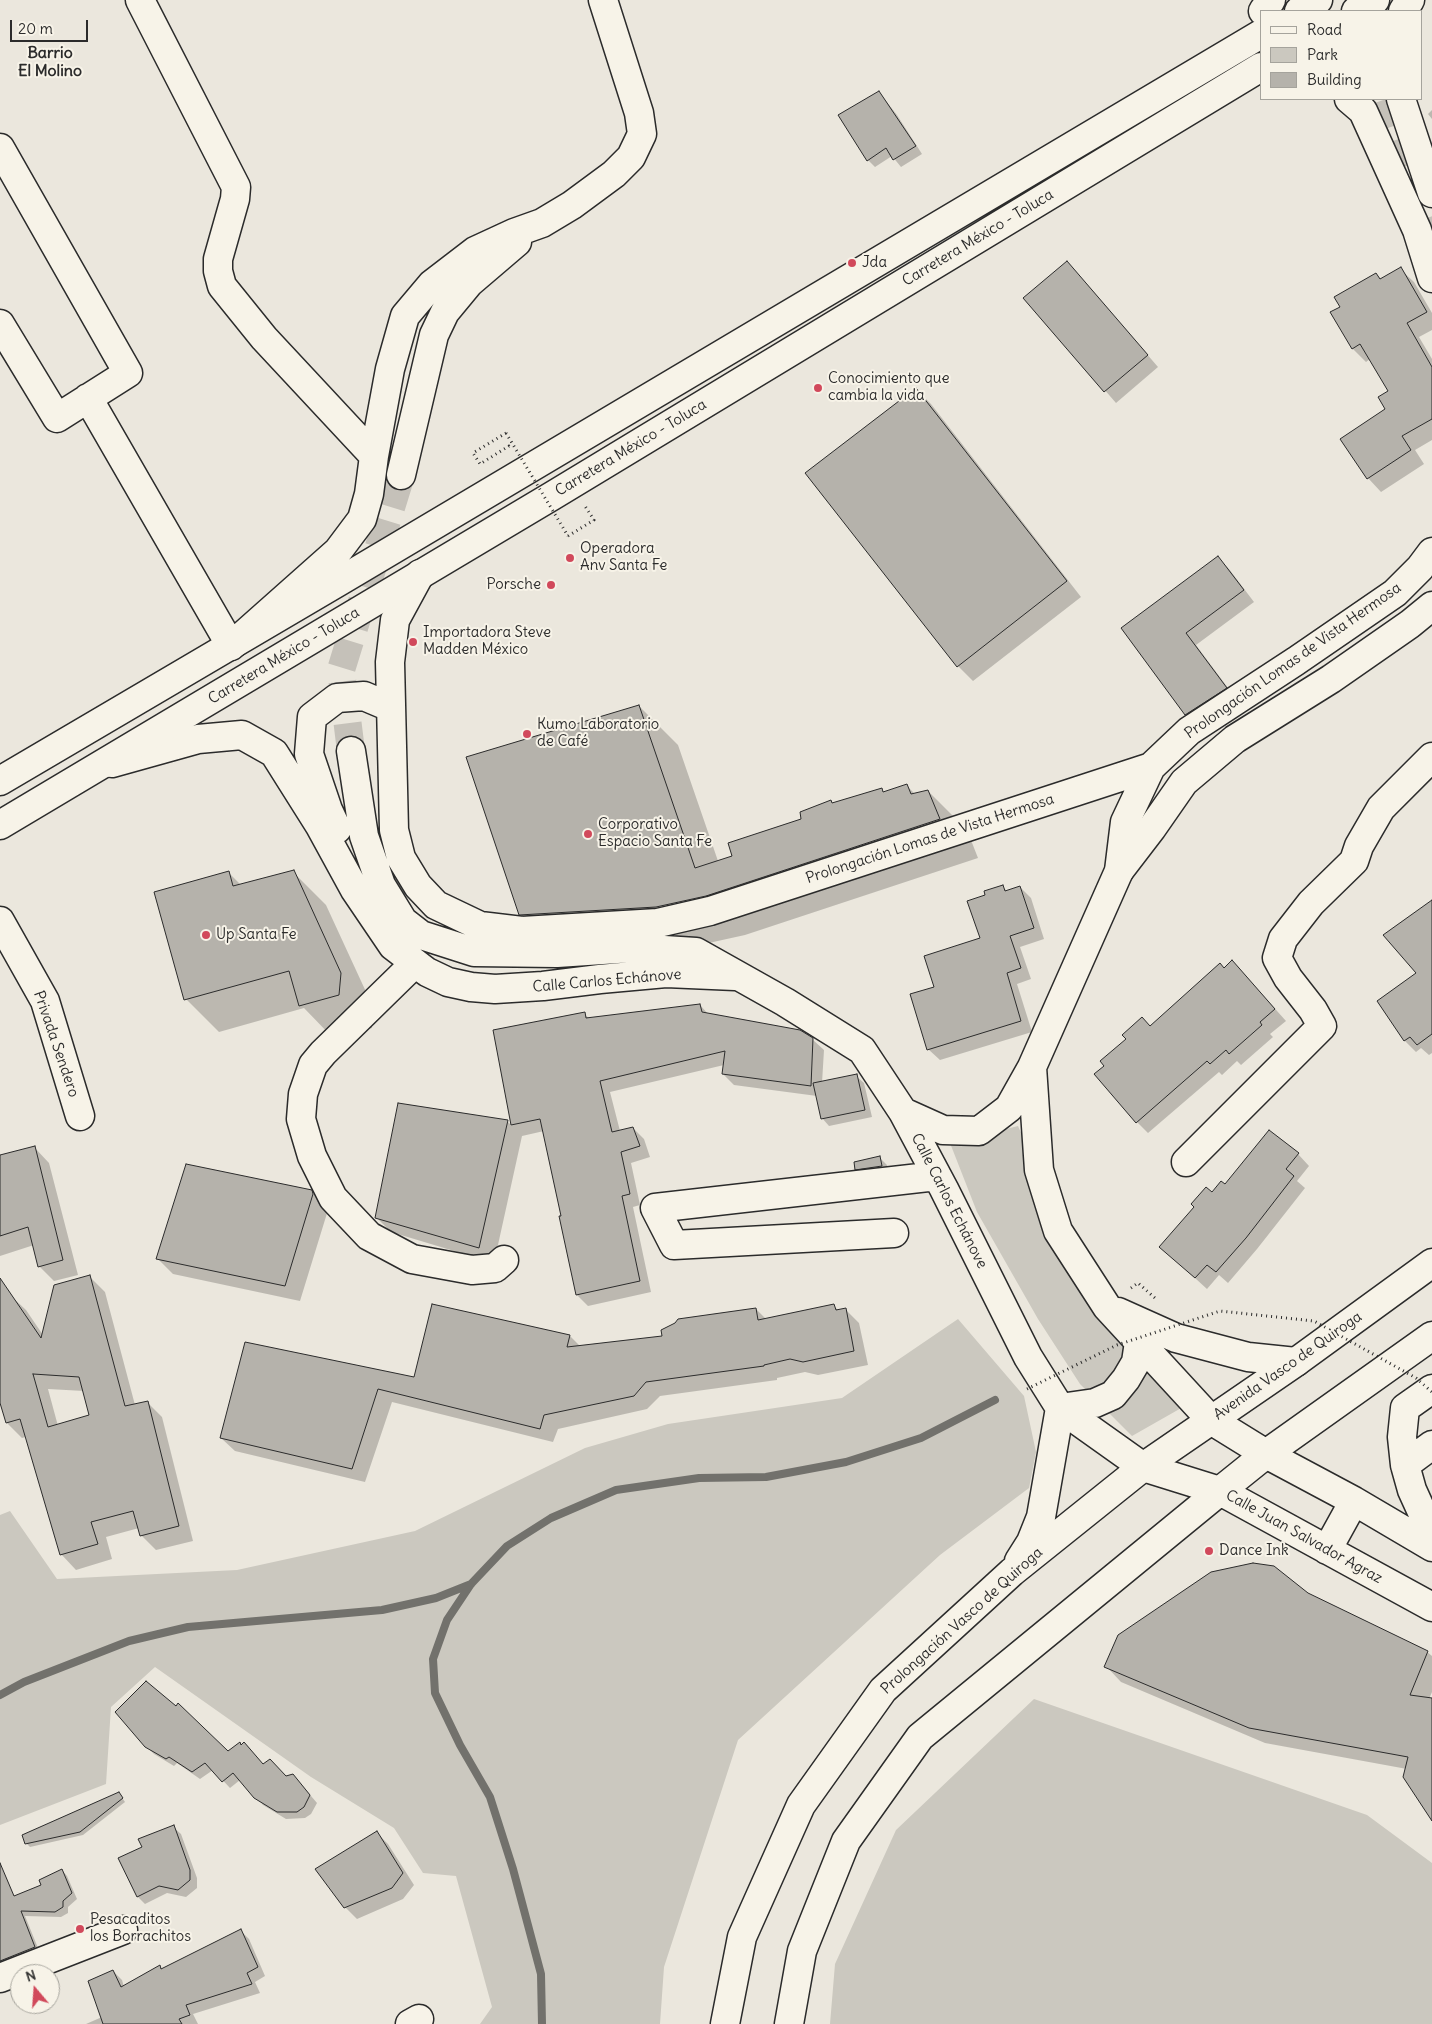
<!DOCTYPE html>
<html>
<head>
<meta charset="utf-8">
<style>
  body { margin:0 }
  #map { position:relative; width:1432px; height:2024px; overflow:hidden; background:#ebe7dd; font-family:Delius,sans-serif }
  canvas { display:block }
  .legend { position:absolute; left:1260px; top:10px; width:162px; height:90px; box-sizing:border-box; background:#f7f3e8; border:1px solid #a5a39c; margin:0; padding:6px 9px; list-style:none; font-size:15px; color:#2b2b2b }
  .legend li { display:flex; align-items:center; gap:10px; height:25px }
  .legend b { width:25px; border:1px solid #a5a39c }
  .north { position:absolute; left:10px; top:1964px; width:50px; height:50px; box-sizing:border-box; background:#f7f3e8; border:1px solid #a5a39c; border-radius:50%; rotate:342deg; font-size:14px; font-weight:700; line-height:20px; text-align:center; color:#2b2b2b }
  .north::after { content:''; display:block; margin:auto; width:18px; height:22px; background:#d1495b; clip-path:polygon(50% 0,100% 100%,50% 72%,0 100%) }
  .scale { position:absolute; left:10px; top:20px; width:78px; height:22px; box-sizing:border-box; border:2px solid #2b2b2b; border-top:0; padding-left:6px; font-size:15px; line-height:18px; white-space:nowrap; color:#2b2b2b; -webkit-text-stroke:4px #f7f3e8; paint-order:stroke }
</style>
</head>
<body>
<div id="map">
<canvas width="1432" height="2024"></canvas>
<ul class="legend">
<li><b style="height:6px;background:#f7f3e8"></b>Road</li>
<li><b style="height:14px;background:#cbc8bf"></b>Park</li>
<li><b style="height:14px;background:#b5b2ab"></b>Building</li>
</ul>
<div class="north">N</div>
<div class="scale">20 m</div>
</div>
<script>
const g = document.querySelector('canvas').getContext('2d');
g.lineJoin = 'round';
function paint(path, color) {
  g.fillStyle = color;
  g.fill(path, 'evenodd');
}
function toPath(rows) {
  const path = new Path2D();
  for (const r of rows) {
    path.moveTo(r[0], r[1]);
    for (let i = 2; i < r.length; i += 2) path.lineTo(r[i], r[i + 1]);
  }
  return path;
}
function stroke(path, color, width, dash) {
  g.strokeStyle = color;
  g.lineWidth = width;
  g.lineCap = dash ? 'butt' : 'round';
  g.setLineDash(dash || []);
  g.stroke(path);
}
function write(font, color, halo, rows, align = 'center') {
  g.font = font + ' Delius,sans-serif';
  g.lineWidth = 4;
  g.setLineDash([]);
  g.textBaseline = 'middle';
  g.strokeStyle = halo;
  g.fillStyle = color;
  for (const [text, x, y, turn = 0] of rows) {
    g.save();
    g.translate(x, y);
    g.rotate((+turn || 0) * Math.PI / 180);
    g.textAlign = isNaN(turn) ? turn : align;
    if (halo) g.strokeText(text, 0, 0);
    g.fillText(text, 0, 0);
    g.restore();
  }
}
const green = toPath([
  [1018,1126,1107,1327,1183,1407,1132,1436,1080,1384,1038,1319,977,1212,950,1143],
  [958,1319,1024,1396,1036,1452,1029,1488,940,1555,738,1740,664,1967,660,2024,480,2024,492,2007,456,1876,423,1873,394,1828,311,1777,155,1667,111,1707,106,1784,0,1825,0,1515,10,1511,57,1579,237,1570,415,1531,585,1448,668,1424,842,1398],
  [1034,1699,1367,1815,1432,1863,1432,2024,830,2024,835,1964,896,1830]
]);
const shadow = toPath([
  [879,92,897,115,922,154,901,167,892,156,875,167,868,160],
  [1432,110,1432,119,1428,114],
  [1400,269,1414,282,1432,313,1432,330,1419,337,1432,359,1432,440,1415,450,1424,464,1381,492,1368,478,1387,409,1389,392,1370,359,1366,362,1353,349,1332,313,1341,307,1376,274,1381,279],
  [1078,274,1158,367,1116,403,1025,298],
  [916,389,931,404,1081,597,973,681,958,666],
  [1218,558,1229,569,1254,602,1196,645,1237,700,1198,725,1186,714,1122,628],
  [639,706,678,745,718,861,733,856,833,804,881,790,884,793,906,785,915,794,928,791,967,830,978,858,745,935,695,946,559,953,520,914],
  [228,872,241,885,293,872,326,905,373,1007,372,1028,333,1038,304,1008,219,1032,186,999],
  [1002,886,1007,891,1020,887,1031,898,1044,939,1020,947,1031,979,1017,984,1032,1032,940,1060,928,1049,935,988,981,938,987,895],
  [1432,901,1432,1053,1429,1055,1421,1048,1416,1052,1405,1041,1379,1002,1418,973],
  [1224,969,1243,973,1286,1021,1270,1034,1273,1037,1241,1065,1237,1061,1222,1075,1219,1072,1148,1133,1137,1122,1150,1027],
  [700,1005,709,1015,812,1039,824,1050,822,1083,856,1076,864,1083,872,1117,829,1126,822,1118,817,1096,734,1085,723,1074,724,1065,610,1092,620,1131,633,1128,644,1139,650,1157,631,1163,640,1205,633,1207,651,1292,588,1306,577,1295,563,1217,544,1131,522,1136,494,1263,391,1232,376,1217,507,1121,512,1126,494,1031,584,1014,590,1019],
  [34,1147,49,1163,78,1275,54,1281,39,1266,34,1245,0,1256,0,1156],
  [1298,1154,1309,1166,1297,1181,1305,1188,1257,1249,1228,1283,1219,1275,1207,1289,1161,1247,1212,1194,1225,1186],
  [880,1158,887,1165,889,1174,864,1176,857,1169],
  [311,1191,328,1210,300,1301,173,1274,158,1259],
  [90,1277,105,1292,135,1405,147,1402,162,1417,193,1541,156,1550,141,1535,139,1528,106,1537,112,1559,76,1570,61,1554,26,1437,22,1438,7,1423,0,1398,0,1289,10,1295,26,1310,43,1335],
  [48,1389,84,1391,90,1416,58,1426],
  [834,1306,839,1311,846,1310,859,1323,868,1365,818,1375,805,1372,777,1378,777,1380,660,1396,647,1409,558,1429,553,1442,392,1402,365,1482,235,1451,221,1438,246,1343,415,1379,570,1336,580,1346,664,1338,756,1309,766,1319],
  [1307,1594,1427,1652,1432,1656,1432,1692,1429,1699,1432,1699,1432,1819,1407,1769,1265,1743,1121,1682,1106,1666],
  [146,1746,228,1753,264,1765,300,1783,317,1803,311,1814,305,1818,286,1819,263,1805,240,1780,230,1788,213,1770,200,1779,177,1763,174,1766,154,1754],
  [119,1793,125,1802,83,1835,30,1847,26,1843],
  [173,1827,181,1834,197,1878,197,1888,186,1897,167,1893,145,1904,138,1897,144,1847],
  [377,1833,388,1844,414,1885,403,1899,357,1919,345,1907],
  [62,1870,67,1876,77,1899,68,1907,68,1913,61,1917,25,1916,40,1953,0,1968,0,1904,43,1885],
  [240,1930,249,1939,265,1976,255,1982,260,1993,193,2014,198,2024,86,2024,102,2017,113,1971,122,1980,124,1987,160,1967,162,1970]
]);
const stream = toPath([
  [0,1695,24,1682,129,1641,188,1627,382,1610,436,1598,471,1584],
  [542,2024,541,1974,513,1869,490,1797,460,1745,435,1693,433,1659,447,1620,471,1584,507,1546,551,1518,616,1490,699,1478,766,1477,846,1462,921,1438,995,1400]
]);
const building = toPath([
  [879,91,916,146,893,160,886,148,867,161,838,115,879,91],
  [1067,261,1148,355,1104,392,1023,298,1067,261],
  [1401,267,1427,312,1407,323,1432,367,1432,419,1402,436,1411,450,1367,479,1340,439,1385,409,1378,397,1388,391,1360,344,1352,349,1330,312,1340,307,1334,297,1376,273,1380,279,1401,267],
  [916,388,1067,581,957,667,805,473,916,388],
  [1218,556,1244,590,1186,633,1227,688,1185,715,1121,628,1218,556],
  [639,705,695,868,732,856,728,843,801,819,800,812,831,800,832,803,882,788,883,792,907,784,911,794,928,790,940,819,706,896,656,907,519,915,466,757,639,705],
  [294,870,341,973,339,995,299,1006,289,971,184,1000,154,892,229,871,233,886,294,870],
  [1003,885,1005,891,1020,886,1034,928,1010,936,1021,968,1007,973,1021,1021,927,1050,910,994,934,987,924,956,980,938,967,901,985,895,984,891,1003,885],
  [1432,900,1432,1034,1417,1045,1410,1037,1404,1041,1377,1001,1416,973,1383,935,1432,900],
  [1232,960,1275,1009,1260,1022,1262,1025,1229,1054,1226,1050,1210,1064,1207,1061,1136,1123,1094,1074,1104,1066,1100,1061,1126,1039,1122,1035,1142,1017,1150,1026,1220,963,1224,968,1232,960],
  [700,1004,702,1012,800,1030,813,1038,811,1086,722,1074,725,1051,600,1081,612,1132,633,1127,640,1146,621,1152,630,1194,622,1196,640,1281,576,1295,559,1216,561,1216,540,1119,511,1125,493,1030,585,1012,586,1018,700,1004],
  [857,1074,865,1110,821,1119,813,1083,857,1074],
  [398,1103,508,1120,479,1248,375,1218,398,1103],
  [1269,1130,1299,1153,1286,1169,1294,1176,1246,1238,1216,1272,1207,1265,1195,1278,1159,1247,1194,1207,1191,1204,1206,1187,1212,1192,1221,1181,1225,1184,1269,1130],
  [35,1146,63,1260,38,1267,28,1227,0,1236,0,1155,35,1146],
  [880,1156,882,1166,855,1170,854,1162,880,1156],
  [186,1164,312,1190,313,1194,285,1286,156,1259,186,1164],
  [90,1275,125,1406,148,1401,179,1526,140,1536,133,1511,91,1522,98,1544,60,1555,20,1419,6,1423,0,1403,0,1278,41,1338,54,1285,90,1275],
  [33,1374,79,1377,89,1415,48,1427,33,1374],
  [432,1304,570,1335,567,1347,662,1336,661,1330,675,1323,678,1319,756,1308,758,1320,834,1304,836,1310,846,1308,854,1351,803,1362,790,1359,764,1365,764,1366,646,1382,634,1396,544,1415,540,1429,378,1389,352,1469,220,1438,245,1342,414,1377,432,1304],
  [1253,1563,1274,1566,1308,1593,1428,1651,1410,1695,1432,1698,1432,1821,1403,1777,1408,1757,1249,1728,1104,1667,1118,1635,1211,1572,1253,1563],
  [146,1681,176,1706,178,1703,228,1751,240,1742,241,1745,244,1742,263,1764,270,1759,286,1776,293,1774,310,1795,304,1807,297,1812,277,1812,254,1798,233,1773,222,1782,205,1763,192,1772,169,1757,166,1759,145,1747,115,1712,146,1681],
  [119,1792,123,1798,80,1832,25,1844,22,1835,119,1792],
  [174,1825,190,1870,190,1880,178,1890,159,1886,137,1897,118,1858,142,1847,138,1839,174,1825],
  [377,1831,403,1873,392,1888,344,1908,315,1869,377,1831],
  [0,1863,14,1896,41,1885,39,1880,62,1869,72,1893,63,1901,63,1907,55,1912,21,1911,35,1947,0,1961,0,1863],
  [241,1929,258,1967,247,1973,252,1984,186,2005,190,2015,179,2019,182,2024,103,2024,88,1981,113,1970,121,1987,160,1965,161,1969,241,1929]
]);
const minorTunnel = toPath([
  [351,751,341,670,401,475]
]);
const majorTunnel = toPath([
  [1386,99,1432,228]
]);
const path = toPath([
  [506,433,473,453,480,464,509,446,511,449],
  [568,536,594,520,585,506],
  [1131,1288,1138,1283,1155,1298]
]);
const minor = toPath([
  [140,0,236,187,235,199,218,259,218,271,222,286,264,338,374,456],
  [1403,11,1410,0],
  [1349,99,1363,111,1417,230,1432,278],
  [1401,99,1432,193],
  [0,148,128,373,57,418,0,324],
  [88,398,231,646,338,551,362,519,369,494,374,456,390,369,405,316,432,284,475,251,514,233,542,223,572,205,614,174,631,157,642,134,639,113,603,0],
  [401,475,434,335,445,312,469,283,517,242],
  [420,574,395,620,390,662,394,830,401,858,418,886,436,905,480,926,522,931,658,923,710,911,1151,767],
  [351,751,364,836,381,885,403,921,421,935,474,952,557,953,632,948,696,952,785,1002,862,1050,903,1112,944,1189,1028,1357,1060,1408,1143,1467,1220,1491,1432,1607],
  [112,763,198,739,242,735,274,753,320,826,355,890,393,946,427,972,448,982,471,987,495,989,543,986,600,979,666,973,735,976],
  [337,829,328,810,309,754,312,717,337,698,364,696,390,707],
  [0,921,45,1001,80,1116],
  [415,963,323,1053,313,1065,303,1094,301,1119,312,1156,333,1198,369,1236,412,1259,472,1270,495,1268,504,1260],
  [1032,1067,1039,1170,1058,1231,1107,1307,1211,1420,1266,1454,1354,1501,1432,1547],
  [903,1112,943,1130,979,1131,1009,1108,1032,1067,1119,871,1125,822,1151,767,1189,731,1296,661,1395,593,1420,568,1432,552],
  [1186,1162,1322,1026,1313,1010,1288,978,1277,958,1283,939,1311,903,1354,861,1359,846,1381,808,1432,757],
  [894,1233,674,1245,655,1208,937,1176],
  [1118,1312,1176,1338,1248,1357,1296,1362],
  [1432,1389,1405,1408,1402,1437,1405,1465,1412,1490,1422,1512,1432,1528],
  [1405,1465,1432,1445],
  [1327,1550,1354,1501],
  [1019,1561,1031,1542,1041,1517,1060,1408,1095,1403,1113,1395,1126,1379,1136,1362,1139,1342],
  [0,1978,123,1930],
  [410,2024,419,2019],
  [725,2024,742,1937,801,1805,883,1690,1012,1572,1143,1467],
  [789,2024,802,1951,846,1841,920,1737,1220,1491]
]);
const major = toPath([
  [1263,11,1271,0],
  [1299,11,1318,0],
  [1356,11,1375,0],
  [0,781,340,581,1261,34],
  [0,825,552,496,1261,67],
  [1119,871,1152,828,1184,782,1235,739,1331,679,1410,624,1432,606],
  [1143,1467,1296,1362,1432,1263],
  [1220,1491,1266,1454,1432,1336]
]);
const pathBridge = toPath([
  [506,433,568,536],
  [1027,1389,1117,1345,1220,1311,1314,1321,1416,1378,1432,1392]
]);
const markers = [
  [852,263,5,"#d1495b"],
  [818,388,5,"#d1495b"],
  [570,558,5,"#d1495b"],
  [551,585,5,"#d1495b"],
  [413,642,5,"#d1495b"],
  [527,734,5,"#d1495b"],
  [588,834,5,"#d1495b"],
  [206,935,5,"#d1495b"],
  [1209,1551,5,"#d1495b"],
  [80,1929,5,"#d1495b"]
];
const streetNames = [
  ["Carretera México - Toluca",978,238,-31],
  ["Carretera México - Toluca",631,448,-31],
  ["Carretera México - Toluca",284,656,-31],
  ["Prolongación Lomas de Vista Hermosa",1293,661,-35],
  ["Prolongación Lomas de Vista Hermosa",930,839,-18],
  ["Calle Carlos Echánove",607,981,-5],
  ["Privada Sendero",56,1044,71],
  ["Calle Carlos Echánove",949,1201,63],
  ["Avenida Vasco de Quiroga",1288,1366,-35],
  ["Calle Juan Salvador Agraz",1304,1537,29],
  ["Prolongación Vasco de Quiroga",962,1621,-42]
];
const poiNames = [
  ["Jda",862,263],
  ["Conocimiento que",828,379],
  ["cambia la vida",828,396],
  ["Operadora",580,549],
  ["Anv Santa Fe",580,566],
  ["Porsche",541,585,"right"],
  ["Importadora Steve",423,633],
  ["Madden México",423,650],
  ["Kumo Laboratorio",537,725],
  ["de Café",537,742],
  ["Corporativo",598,825],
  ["Espacio Santa Fe",598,842],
  ["Up Santa Fe",216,935],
  ["Dance Ink",1219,1551],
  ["Pesacaditos",90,1920],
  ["los Borrachitos",90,1937]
];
const neighbourhoodNames = [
  ["Barrio",50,53],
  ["El Molino",50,71]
];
paint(green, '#cbc8bf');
paint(shadow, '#0003');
stroke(stream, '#72716c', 8);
paint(building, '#b5b2ab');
stroke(building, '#2b2b2b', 1);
stroke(minorTunnel, '#c5c1b9', 28, [28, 14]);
stroke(majorTunnel, '#c5c1b9', 28, [28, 14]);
stroke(minor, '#2b2b2b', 31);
stroke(major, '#2b2b2b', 31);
stroke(path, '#2b2b2b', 3, [1, 4]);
stroke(minor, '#f7f3e8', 28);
stroke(major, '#f7f3e8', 28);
stroke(pathBridge, '#2b2b2b', 3, [1, 4]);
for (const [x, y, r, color] of markers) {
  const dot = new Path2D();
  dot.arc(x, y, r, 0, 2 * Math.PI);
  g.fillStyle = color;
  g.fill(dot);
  stroke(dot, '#f7f3e8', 2);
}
write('15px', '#2b2b2b', '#f7f3e8', streetNames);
write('15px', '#2b2b2b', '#f7f3e8', poiNames, 'left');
write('bold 16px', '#2b2b2b', '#f7f3e8', neighbourhoodNames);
</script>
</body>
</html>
